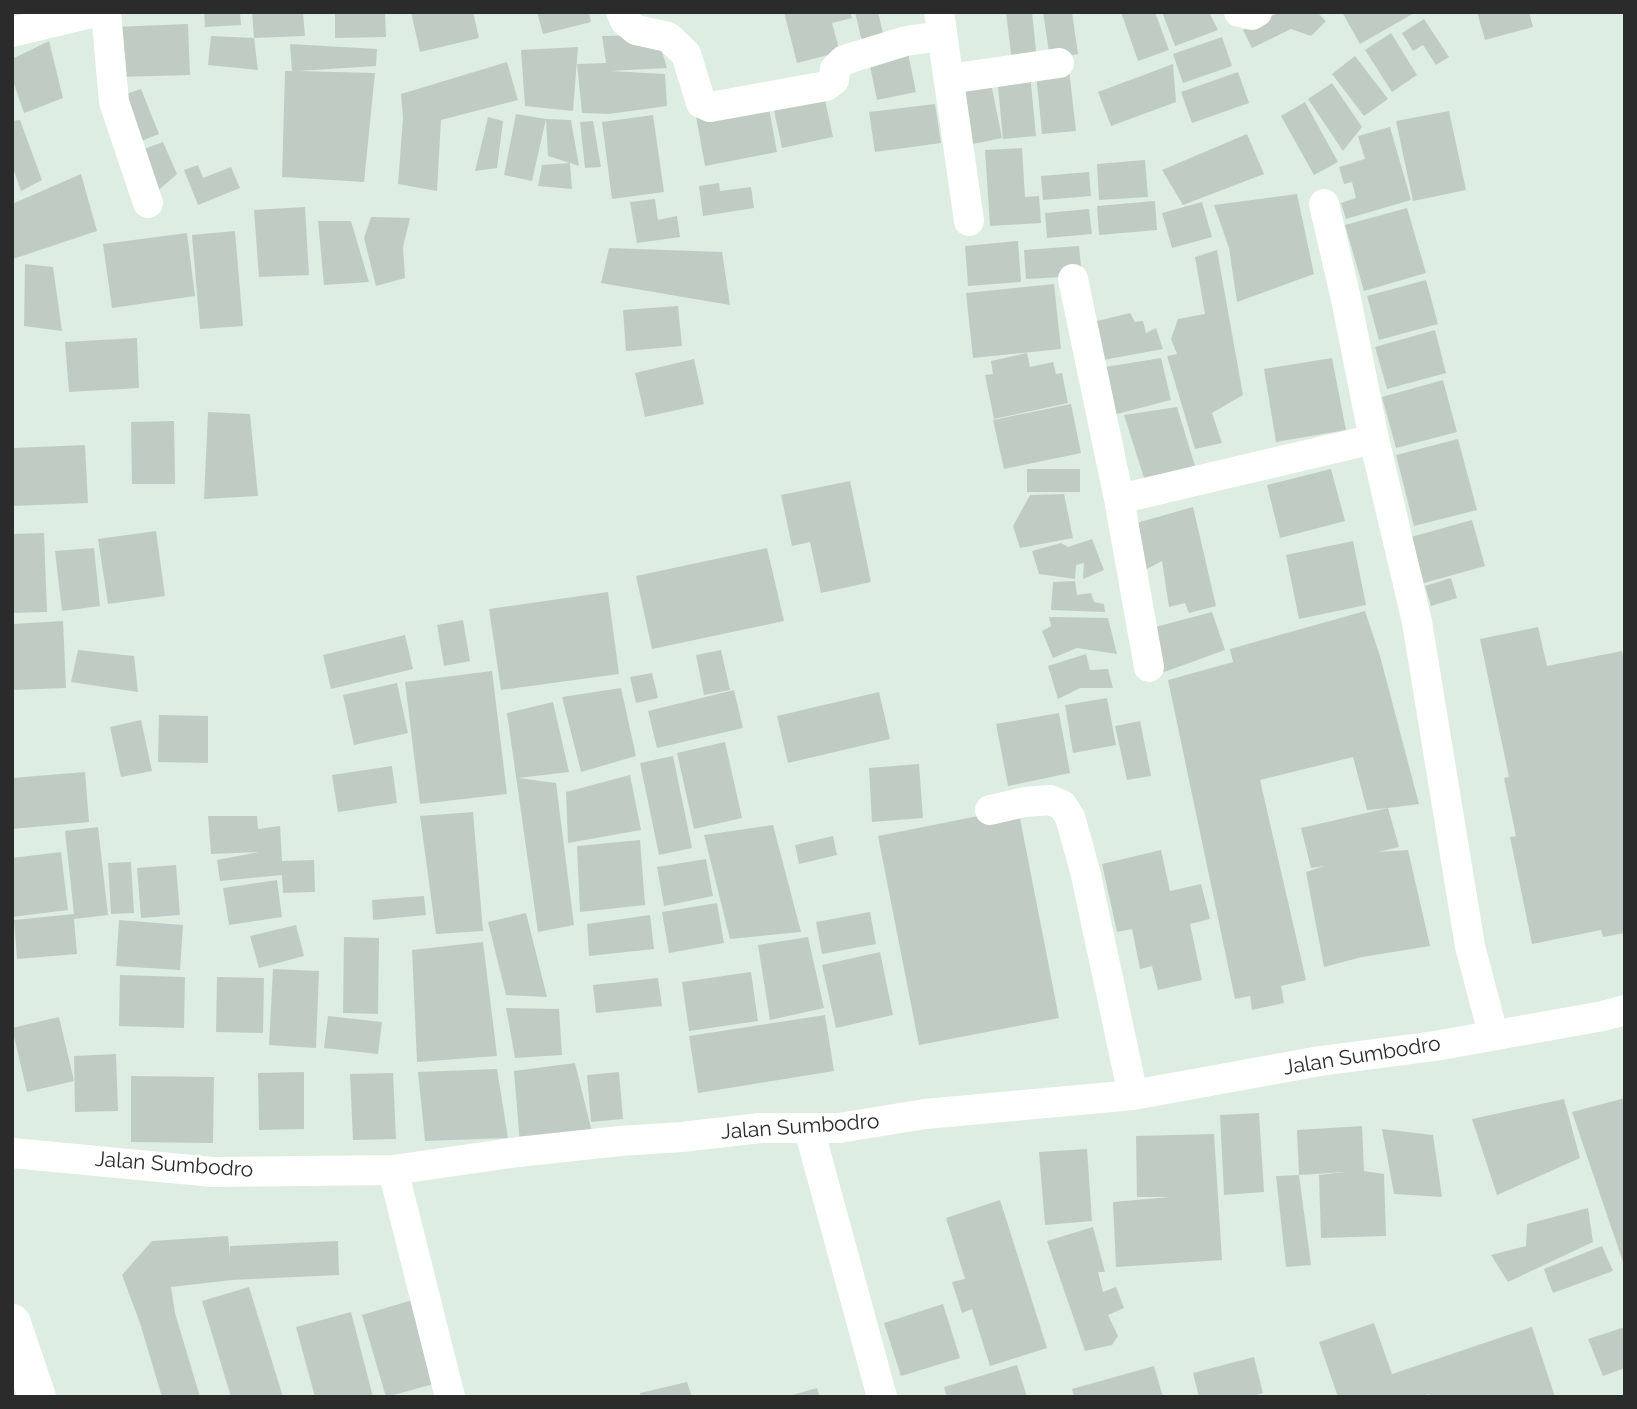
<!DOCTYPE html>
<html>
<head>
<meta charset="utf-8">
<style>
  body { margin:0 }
  #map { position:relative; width:1637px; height:1409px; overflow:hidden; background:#ddede1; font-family:Raleway,sans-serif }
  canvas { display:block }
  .frame { position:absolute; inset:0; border:14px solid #2b2b2b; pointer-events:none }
</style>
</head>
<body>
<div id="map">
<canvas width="1637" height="1409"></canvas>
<div class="frame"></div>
</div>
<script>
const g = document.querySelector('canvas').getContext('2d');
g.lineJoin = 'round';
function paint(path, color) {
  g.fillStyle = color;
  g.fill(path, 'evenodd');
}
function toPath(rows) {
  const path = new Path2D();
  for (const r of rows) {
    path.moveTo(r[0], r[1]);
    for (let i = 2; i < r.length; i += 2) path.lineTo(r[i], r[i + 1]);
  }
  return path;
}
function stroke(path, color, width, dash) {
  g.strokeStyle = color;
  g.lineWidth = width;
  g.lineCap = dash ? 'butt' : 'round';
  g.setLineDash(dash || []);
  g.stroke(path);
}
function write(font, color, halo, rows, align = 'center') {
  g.font = font + ' Raleway,sans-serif';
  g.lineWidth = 6;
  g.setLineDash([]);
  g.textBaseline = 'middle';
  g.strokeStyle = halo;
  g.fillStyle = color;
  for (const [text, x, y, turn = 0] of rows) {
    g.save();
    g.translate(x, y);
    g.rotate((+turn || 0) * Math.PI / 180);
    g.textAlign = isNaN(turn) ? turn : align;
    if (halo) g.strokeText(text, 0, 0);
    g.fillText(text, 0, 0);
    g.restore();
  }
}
const building = toPath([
  [204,12,240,12,241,25,205,27],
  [252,12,303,12,305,36,254,38],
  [335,12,385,12,386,37,335,38],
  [411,12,473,12,479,38,420,52],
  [537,12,589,12,591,22,543,34],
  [784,12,850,12,852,18,832,23,840,52,797,63],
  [855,12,878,12,886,46,864,50],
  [1006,12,1032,12,1037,60,1012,62],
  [1043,12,1072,12,1078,54,1050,59],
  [1121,12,1155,12,1169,50,1138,61],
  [1162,12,1209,12,1218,30,1175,46],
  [1280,12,1317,12,1326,21,1311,36,1291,29,1252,48,1243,30],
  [1342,12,1416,12,1360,44],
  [1477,12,1529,12,1533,27,1485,40],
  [1424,19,1449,57,1436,65,1423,45,1413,51,1402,33],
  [188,24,190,75,116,77,114,27],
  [1391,33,1417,75,1392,92,1365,50],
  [657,35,667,68,610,71,665,74,667,106,609,114,582,113,577,64,606,63,602,36],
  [211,36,254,38,258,70,208,65],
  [1222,37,1232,66,1183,83,1173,54],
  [49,41,63,98,24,113,12,78,12,59],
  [290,44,377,49,376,66,298,71,375,73,364,182,282,177,285,71,292,71],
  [578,47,573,111,525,106,521,50],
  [907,48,916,92,877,100,868,56],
  [1355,56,1388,99,1364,116,1332,74],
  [507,62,518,100,441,120,437,191,398,184,403,118,401,94],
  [1173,64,1176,102,1111,126,1098,92],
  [1069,70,1076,131,1042,134,1036,74],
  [1238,72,1249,103,1192,123,1181,92],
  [1030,73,1036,136,1003,139,997,76],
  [991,83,1002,138,973,144,962,89],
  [1332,83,1362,127,1343,151,1308,99],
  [141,89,159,134,134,144,120,96],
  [823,91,833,137,782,148,772,101],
  [1305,102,1338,162,1314,175,1281,116],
  [768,103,777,152,705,166,696,116],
  [935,104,941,143,875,152,869,112],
  [1449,111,1466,190,1413,201,1396,121],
  [516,114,546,119,532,181,504,175],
  [653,115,664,192,612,199,602,122],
  [488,117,503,121,497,168,475,171],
  [546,119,571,120,579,166,570,163,572,189,538,186,542,165,570,163,548,156],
  [20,120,42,180,21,191,12,165,12,121],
  [593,121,601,167,585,168,580,122],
  [1390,127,1411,200,1346,219,1341,203,1356,198,1352,182,1344,184,1339,167,1365,159,1358,136],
  [1247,134,1264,174,1183,205,1162,170],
  [163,142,177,174,152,196,136,152],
  [1022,148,1025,197,1039,196,1041,223,990,226,985,150],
  [1145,160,1148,197,1099,200,1097,164],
  [198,165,203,178,231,167,240,188,198,205,184,170],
  [1089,172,1091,196,1043,200,1041,176],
  [81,174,97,231,13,259,12,204],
  [719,183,720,191,751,187,754,208,703,216,699,186],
  [1297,194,1314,274,1237,302,1229,248,1214,205],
  [655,199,658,220,677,216,680,237,637,243,630,202],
  [1155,201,1157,230,1099,235,1097,206],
  [1202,202,1212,237,1172,248,1162,213],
  [305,207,309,275,259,277,254,210],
  [1407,208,1426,273,1364,291,1345,225],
  [1089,209,1092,234,1047,238,1045,213],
  [371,217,410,218,403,247,405,278,376,286,364,238],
  [318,221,351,221,369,282,324,285],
  [235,231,243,326,200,329,192,235],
  [187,233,195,296,112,308,103,244],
  [1018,241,1021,282,968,286,965,246],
  [1079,246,1082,276,1026,279,1024,250],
  [609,248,722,252,730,305,601,283],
  [1217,250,1243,395,1212,413,1222,443,1195,449,1167,356,1177,354,1171,339,1178,319,1205,314,1195,257],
  [25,264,53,267,62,331,24,326],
  [1426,280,1438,324,1379,340,1367,296],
  [1054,284,1061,349,973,358,966,293],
  [678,306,682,346,626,351,623,310],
  [1130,313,1135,322,1143,321,1146,333,1156,328,1163,349,1103,360,1093,322],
  [1435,330,1446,373,1387,389,1375,347],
  [137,338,139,388,69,392,65,342],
  [1027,353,1030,367,1053,362,1056,374,1062,373,1068,403,994,419,985,375,993,374,991,361],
  [1161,358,1171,400,1109,416,1099,368],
  [1332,358,1346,430,1276,442,1264,369],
  [694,359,704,404,645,417,635,373],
  [1443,380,1457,432,1396,448,1382,397],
  [1071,404,1081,453,1004,469,993,420],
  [1177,407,1195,466,1145,481,1124,415],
  [208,412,250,414,258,496,204,499],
  [174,421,175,484,132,484,131,422],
  [1458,439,1477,510,1414,526,1396,455],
  [85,445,88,503,12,506,12,448],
  [1027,469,1080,469,1080,492,1027,492],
  [1331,469,1345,521,1280,538,1267,485],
  [850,481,871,582,821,593,810,542,792,546,781,495],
  [1064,494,1073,538,1020,548,1013,526,1030,495],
  [1193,507,1216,606,1189,613,1185,603,1169,607,1162,561,1141,572,1133,524],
  [1472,520,1485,566,1424,583,1411,537],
  [156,531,165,596,108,604,98,539],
  [44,533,47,612,12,613,12,534],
  [1092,539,1104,570,1083,579,1084,563,1076,565,1075,579,1039,574,1032,551,1061,543,1068,547],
  [1353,541,1366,605,1299,619,1286,555],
  [94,548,100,606,62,611,55,551],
  [767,548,784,621,652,649,636,576],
  [1451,578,1457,598,1431,606,1425,586],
  [1075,581,1077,595,1091,593,1094,602,1104,604,1105,612,1051,610,1053,582],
  [608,592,619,674,501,690,489,609],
  [1365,611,1380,656,1419,804,1388,808,1399,847,1378,852,1408,850,1430,946,1362,957,1324,967,1306,872,1324,866,1311,868,1301,828,1388,808,1367,810,1353,757,1260,780,1306,980,1281,986,1284,1003,1252,1010,1250,996,1235,999,1168,680,1233,662,1230,649],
  [1212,612,1225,650,1156,675,1144,630],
  [1049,617,1108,618,1117,654,1077,648,1053,658,1042,631,1051,626],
  [463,620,470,661,444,666,437,625],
  [63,621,66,688,12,690,12,624],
  [1538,627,1547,666,1622,651,1625,665,1625,933,1603,937,1601,930,1532,944,1510,837,1516,836,1504,778,1509,777,1480,639],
  [405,635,413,669,331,689,323,655],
  [78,650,134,656,138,692,71,682],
  [721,650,730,690,704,695,696,655],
  [1086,654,1090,670,1108,669,1113,688,1080,688,1058,699,1048,666],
  [492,671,507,794,420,804,405,682],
  [652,673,658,698,636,703,630,677],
  [397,683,408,733,354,745,343,695],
  [621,688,636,756,581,772,562,697],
  [734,690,743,728,657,748,648,711],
  [879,692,890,739,788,763,777,716],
  [1107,698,1116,745,1073,753,1065,705],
  [553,702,569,772,518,778,556,783,574,925,538,932,507,713],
  [1059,713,1070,773,1008,786,996,724],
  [159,715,208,716,208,763,158,762],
  [141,720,152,771,121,777,110,727],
  [1140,721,1151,776,1127,780,1115,726],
  [725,742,742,818,694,829,677,753],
  [673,756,692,848,659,855,640,763],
  [919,764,923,818,872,822,869,768],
  [392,766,397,803,338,812,332,775],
  [85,772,89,822,12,829,12,778],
  [630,775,641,830,568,843,566,792],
  [1018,808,1059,1018,919,1045,878,836],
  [473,812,483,931,436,934,420,816],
  [208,816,257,816,258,829,280,826,282,861,314,860,315,892,283,893,282,875,220,881,217,860,259,852,211,854],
  [773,825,801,932,730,939,704,835],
  [98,827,108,915,74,919,77,954,17,959,14,920,74,914,65,831],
  [833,836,837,855,799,864,795,845],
  [640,840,645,905,580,912,577,846],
  [1161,850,1170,891,1201,884,1210,919,1190,924,1202,980,1158,990,1152,966,1140,969,1132,929,1117,932,1102,864],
  [61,852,68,910,12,917,12,858],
  [706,859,713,896,664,906,657,867],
  [131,862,134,913,111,914,108,863],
  [176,865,180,915,141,918,137,868],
  [277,880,282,917,229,925,223,888],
  [424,896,426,915,373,920,372,900],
  [717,903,724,943,669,953,662,912],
  [870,912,876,944,822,954,816,922],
  [526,913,547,997,506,995,488,922],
  [650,915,654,949,589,956,587,924],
  [119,920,183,925,180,970,116,966],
  [296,925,304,956,259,968,250,936],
  [344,937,379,938,378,1014,343,1013],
  [808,937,824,1008,770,1020,758,945],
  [483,942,497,1056,417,1062,412,950],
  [880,952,893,1015,836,1028,822,965],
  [273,969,319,971,316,1048,269,1045],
  [751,972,758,1021,689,1031,682,982],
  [120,975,185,977,184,1028,119,1026],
  [217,977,264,978,263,1033,216,1032],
  [658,978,662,1006,596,1013,593,985],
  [506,1008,559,1009,562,1055,515,1058],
  [825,1015,834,1071,698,1093,689,1036],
  [328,1016,382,1022,378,1054,324,1048],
  [59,1017,74,1081,27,1092,12,1028],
  [116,1054,118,1111,75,1112,74,1056],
  [575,1063,592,1132,520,1145,514,1071],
  [497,1069,508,1138,425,1141,418,1072],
  [304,1072,304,1129,259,1130,258,1073],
  [619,1072,623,1119,591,1122,587,1075],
  [393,1073,396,1139,353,1140,350,1074],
  [131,1076,214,1077,213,1143,131,1142],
  [1625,1098,1625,1265,1624,1265,1572,1112],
  [1564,1099,1580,1158,1497,1195,1472,1119],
  [1259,1113,1264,1192,1224,1195,1220,1115],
  [1362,1126,1364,1171,1384,1174,1386,1236,1321,1238,1319,1175,1345,1172,1299,1175,1297,1130],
  [1382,1129,1433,1135,1442,1197,1394,1194],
  [1214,1134,1222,1260,1116,1267,1113,1202,1170,1197,1137,1197,1136,1136],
  [1087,1149,1092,1221,1045,1225,1039,1152],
  [1299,1175,1311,1265,1286,1267,1276,1176],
  [1000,1200,1047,1348,990,1366,972,1309,962,1313,952,1282,965,1279,946,1218],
  [1588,1208,1593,1242,1508,1282,1491,1255,1526,1246,1527,1224],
  [1093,1227,1105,1272,1098,1272,1103,1292,1116,1287,1124,1308,1108,1315,1118,1336,1112,1345,1085,1351,1047,1241],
  [228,1236,230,1256,230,1246,338,1241,339,1275,232,1280,171,1287,175,1313,200,1397,162,1397,140,1323,122,1275,152,1241],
  [1602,1246,1613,1271,1553,1293,1544,1269],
  [249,1287,283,1397,231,1397,202,1301],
  [416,1299,441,1382,386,1397,362,1315],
  [943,1304,960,1358,901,1376,884,1323],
  [351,1312,373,1397,315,1397,296,1327],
  [1374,1323,1392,1374,1532,1327,1555,1397,1430,1397,1429,1394,1420,1397,1338,1397,1319,1342],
  [1625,1327,1625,1368,1603,1376,1588,1339],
  [1254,1357,1263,1393,1249,1397,1199,1397,1193,1373],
  [1017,1365,1027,1397,947,1397,944,1387],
  [1154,1366,1163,1397,1074,1397,1072,1389],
  [687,1382,692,1397,641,1397,640,1393],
  [817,1388,820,1397,789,1397,789,1396]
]);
const minor = toPath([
  [106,12,114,102,148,203],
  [621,12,625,21,636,30,668,37,686,54,701,103,710,107,826,86,834,80,835,69,844,60,906,41,941,36],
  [939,12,969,221],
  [1239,12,1252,15,1257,12],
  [12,32,96,12],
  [949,79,1059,63],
  [1324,204,1346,299,1374,439,1417,622,1470,946,1493,1034],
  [1073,279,1119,499,1149,667],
  [1119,499,1374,439],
  [990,810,1025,802,1050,800,1062,805,1070,817,1085,871,1133,1095],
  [809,1129,882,1397],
  [12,1153,213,1172,393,1170,518,1152,620,1141,682,1137,760,1128,839,1128,925,1114,1133,1095,1320,1061,1435,1046,1603,1016,1625,1010],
  [393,1170,450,1397]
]);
const secondary = toPath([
  [12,1323,37,1397]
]);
const streetNames = [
  ["Jalan Sumbodro",1362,1056,-9],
  ["Jalan Sumbodro",800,1127,-4],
  ["Jalan Sumbodro",174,1165,4]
];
paint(building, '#c0ccc3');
stroke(minor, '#fff', 30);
stroke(secondary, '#fff', 38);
write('21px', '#2b2b2b', '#fff', streetNames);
</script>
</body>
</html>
